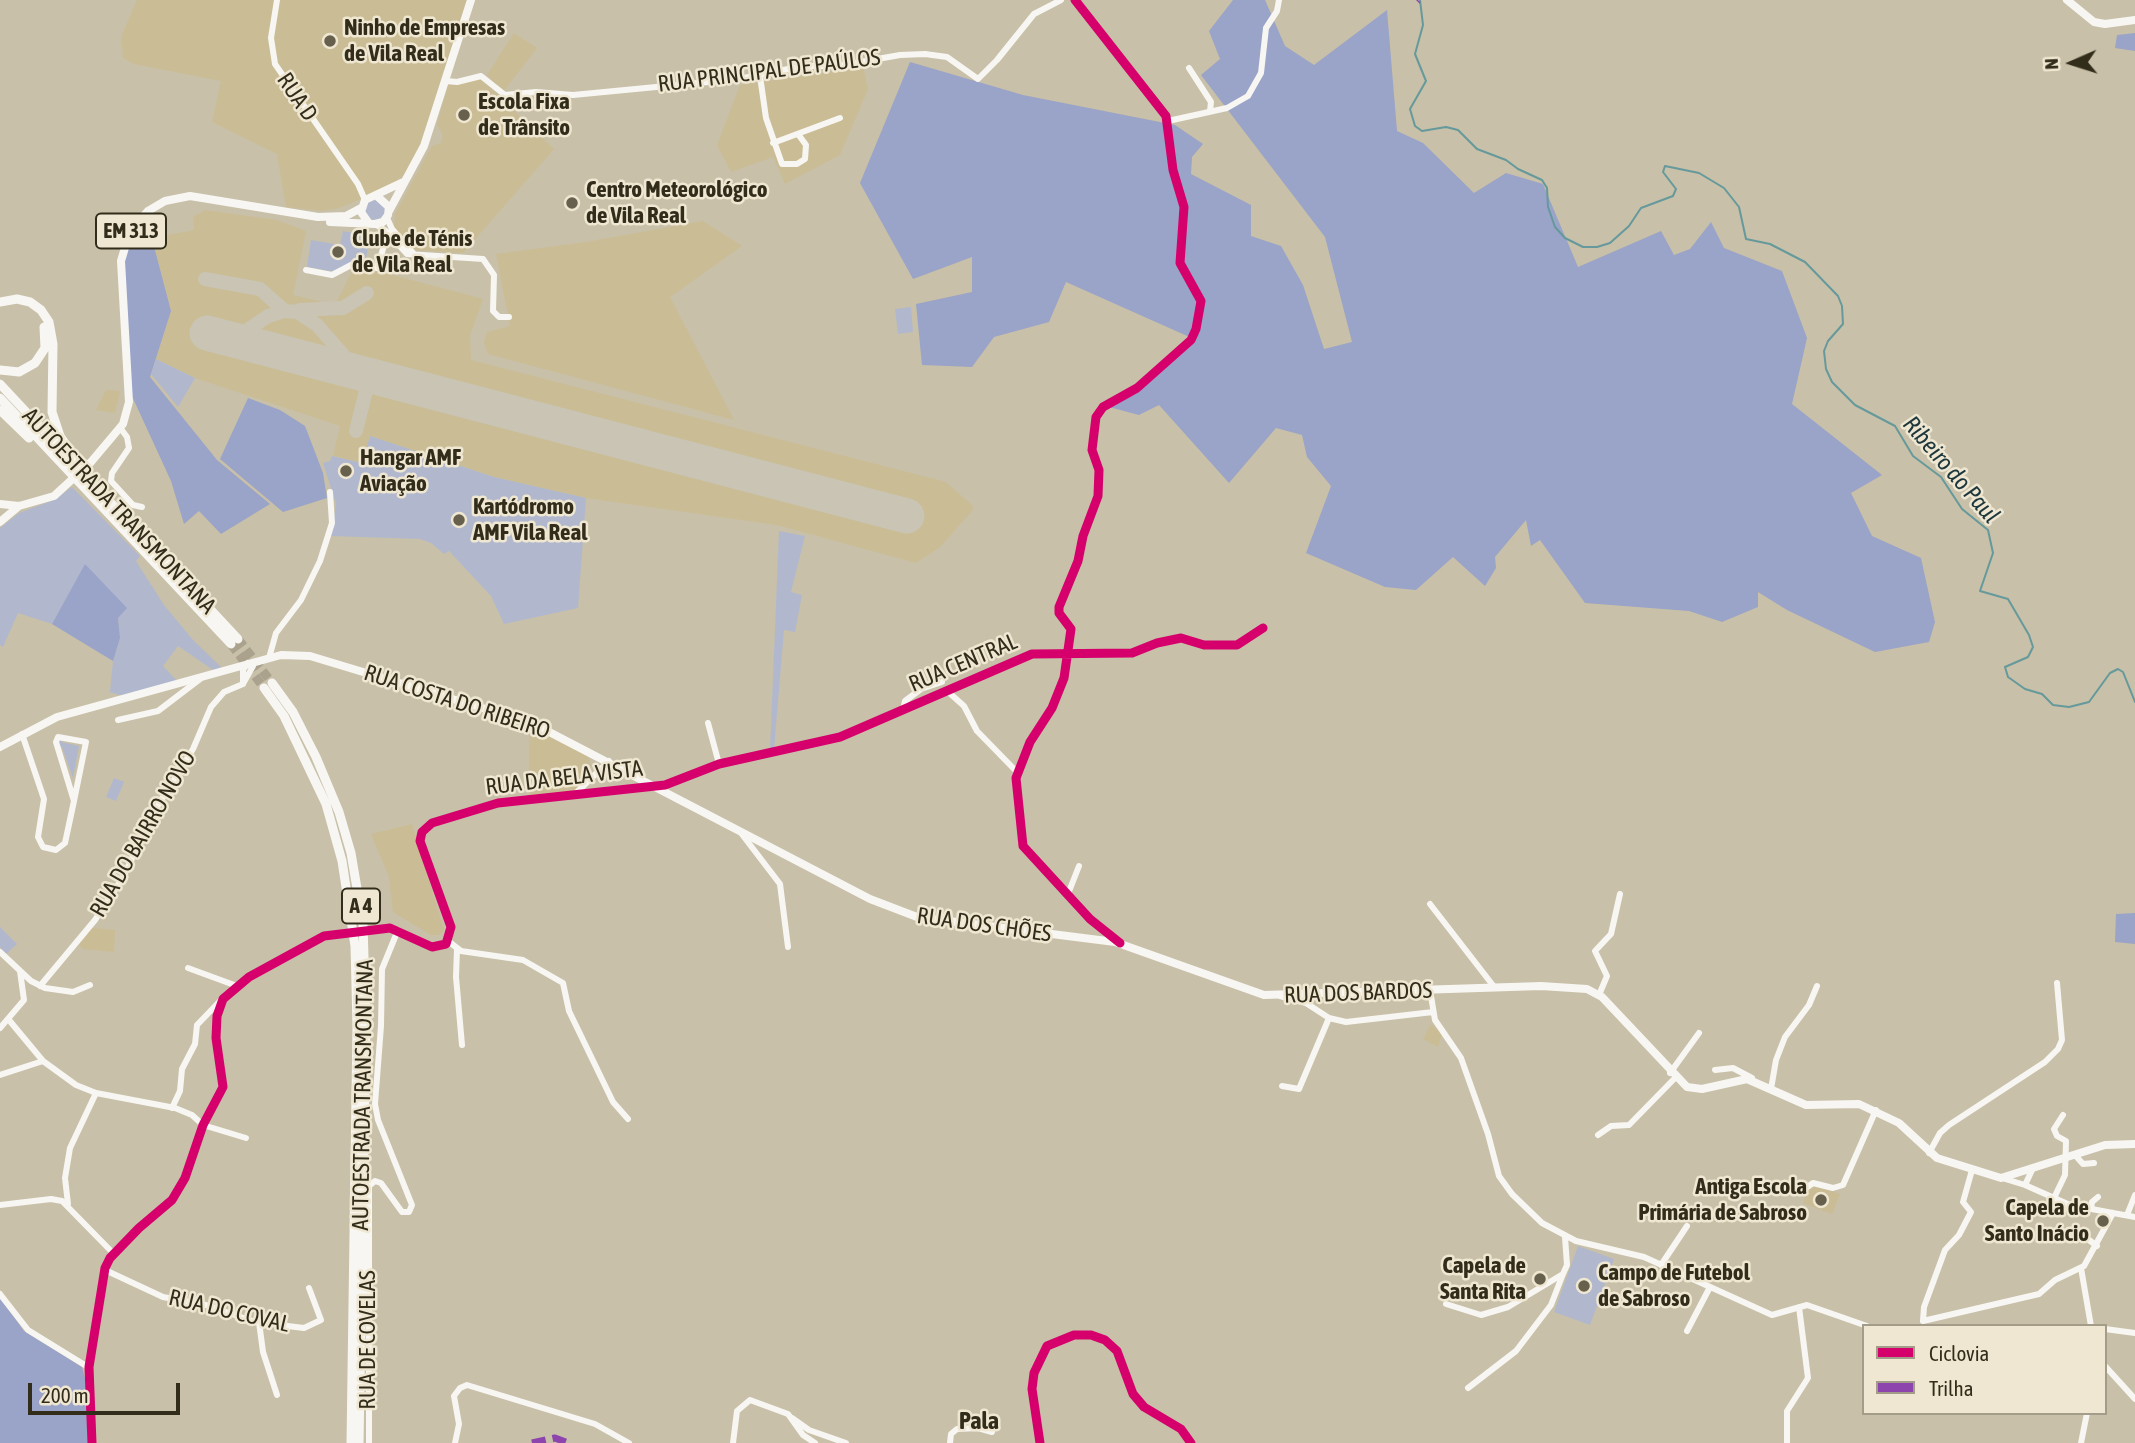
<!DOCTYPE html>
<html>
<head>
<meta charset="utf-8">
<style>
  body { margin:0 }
  #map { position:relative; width:2135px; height:1443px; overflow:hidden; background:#c8c0a8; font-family:"Asap Condensed",sans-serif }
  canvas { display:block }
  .legend { position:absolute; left:1862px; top:1324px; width:245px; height:91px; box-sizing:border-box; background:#efe7d1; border:2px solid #a39c88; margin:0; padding:9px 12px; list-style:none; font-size:21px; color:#322c1a }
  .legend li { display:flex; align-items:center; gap:14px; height:35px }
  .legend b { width:35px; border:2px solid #a39c88 }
  .north { position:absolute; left:2037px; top:28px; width:70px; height:70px; -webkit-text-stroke:5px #efe7d1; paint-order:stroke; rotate:267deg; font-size:19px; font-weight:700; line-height:28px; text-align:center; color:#322c1a }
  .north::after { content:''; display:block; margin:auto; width:24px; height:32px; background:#322c1a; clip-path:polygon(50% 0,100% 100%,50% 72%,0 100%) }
  .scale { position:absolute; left:28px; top:1383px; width:152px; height:32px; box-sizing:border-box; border:4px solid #322c1a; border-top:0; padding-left:9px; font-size:21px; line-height:24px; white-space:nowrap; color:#322c1a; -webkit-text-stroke:5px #efe7d1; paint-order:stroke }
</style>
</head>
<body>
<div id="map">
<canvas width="2135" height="1443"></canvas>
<ul class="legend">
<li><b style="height:9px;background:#d6006c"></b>Ciclovia</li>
<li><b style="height:9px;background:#8e44ad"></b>Trilha</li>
</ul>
<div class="north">N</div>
<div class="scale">200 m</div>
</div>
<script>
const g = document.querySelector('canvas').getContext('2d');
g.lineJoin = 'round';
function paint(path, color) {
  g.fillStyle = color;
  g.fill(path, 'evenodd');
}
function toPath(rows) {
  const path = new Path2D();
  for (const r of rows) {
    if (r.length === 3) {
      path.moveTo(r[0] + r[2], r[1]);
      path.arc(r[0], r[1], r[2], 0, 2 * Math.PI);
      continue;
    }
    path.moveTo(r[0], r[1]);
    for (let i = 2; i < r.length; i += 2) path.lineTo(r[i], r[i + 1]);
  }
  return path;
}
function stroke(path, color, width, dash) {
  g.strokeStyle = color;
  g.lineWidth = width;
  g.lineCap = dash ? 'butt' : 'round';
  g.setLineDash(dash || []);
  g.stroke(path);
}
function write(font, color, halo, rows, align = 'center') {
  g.font = font + ' "Asap Condensed",sans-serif';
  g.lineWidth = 5;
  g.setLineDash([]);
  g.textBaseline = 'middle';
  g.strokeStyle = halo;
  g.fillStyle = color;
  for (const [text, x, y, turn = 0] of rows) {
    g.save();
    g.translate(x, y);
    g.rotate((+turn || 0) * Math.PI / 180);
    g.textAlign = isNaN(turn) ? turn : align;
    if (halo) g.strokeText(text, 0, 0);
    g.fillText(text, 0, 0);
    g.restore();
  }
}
const built = toPath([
  [137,0,468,0,423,141,409,170,390,187,339,208,323,211,286,207,277,154,212,122,221,81,134,64,123,58,121,37],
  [514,33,537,48,503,92,487,75],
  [863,67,868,89,840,155,785,184,773,157,731,172,717,145,740,85],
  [481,79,554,149,463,253,413,250,394,228,395,214,432,146,441,143,443,134,437,125,448,85],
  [205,210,277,220,306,231,293,295,335,305,355,265,483,299,470,335,471,360,946,482,973,506,972,511,940,547,916,563,777,525,586,498,494,477,370,436,362,463,333,456,340,426,195,378,156,359,171,311,152,238,194,230,193,217],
  [703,221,742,246,670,297,734,420,488,354,484,343,487,332,510,326,496,254,586,242],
  [106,390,120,391,115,413,96,410],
  [529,724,589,755,591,771,574,791,529,796],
  [412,824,444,931,438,935,431,935,393,912,389,877,371,834],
  [92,928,115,930,114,952,83,949,79,945],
  [1431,1024,1442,1034,1438,1047,1423,1039],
  [1815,1185,1840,1194,1832,1214,1803,1203,1809,1188]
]);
const green = toPath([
  [375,210,10],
  [343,231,370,236,365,264,335,272,307,267,311,240,340,245],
  [911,307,913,332,898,334,895,309],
  [156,359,195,378,178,407,151,374],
  [370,436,494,477,586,498,578,608,504,624,491,596,449,551,444,554,431,543,420,539,331,536,336,504,323,463,330,461,332,456,362,463],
  [72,487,140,556,136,561,164,605,193,640,221,667,216,672,178,646,163,666,178,682,123,696,110,692,113,661,120,638,118,618,85,565,52,624,18,613,3,647,0,645,0,528,19,513,54,500],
  [779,531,805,536,791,592,802,595,795,632,784,630,774,749,770,750],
  [61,738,61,742,79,746,73,778,62,747,57,744],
  [114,778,124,782,116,801,106,797],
  [0,927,17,944,6,954,0,947],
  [1578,1246,1614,1259,1590,1325,1554,1312]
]);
const forest = toPath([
  [1233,0,1265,0,1285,46,1314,65,1387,10,1397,131,1423,143,1474,193,1506,173,1543,184,1578,267,1661,231,1674,255,1690,249,1711,222,1724,248,1782,271,1807,338,1792,404,1882,475,1851,493,1872,536,1921,558,1935,622,1929,642,1875,652,1787,610,1758,592,1758,607,1722,622,1689,611,1585,603,1540,540,1531,546,1526,520,1495,557,1496,568,1485,586,1453,557,1416,590,1385,587,1306,553,1331,486,1307,457,1302,435,1276,428,1229,483,1159,405,1139,415,1109,407,1130,395,1194,339,1066,282,1049,322,994,337,972,367,922,365,916,304,972,292,972,257,913,279,860,183,910,62,1023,95,1175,125,1203,144,1192,157,1191,174,1251,205,1251,236,1281,246,1303,285,1324,349,1352,342,1325,237,1201,75,1220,59,1209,31],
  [2135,33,2135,51,2115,48,2117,35],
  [146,216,171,311,150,377,217,460,270,504,221,534,199,511,184,524,171,481,131,394,124,263,131,237],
  [248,398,280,410,305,426,323,473,327,498,283,512,220,459],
  [85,564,127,608,118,618,120,638,113,661,52,624],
  [2135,913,2135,944,2115,942,2116,914],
  [0,1298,24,1331,82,1367,86,1382,89,1443,0,1443]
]);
const stream = toPath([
  [1420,0,1423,25,1415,54,1426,81,1410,109,1415,126,1422,131,1446,127,1458,130,1477,149,1506,160,1518,169,1542,180,1547,188,1548,207,1555,227,1565,238,1583,247,1597,247,1610,243,1629,226,1641,208,1673,196,1676,189,1663,172,1665,166,1699,173,1724,188,1739,207,1746,239,1770,244,1805,262,1838,296,1842,306,1843,324,1828,341,1824,351,1826,369,1832,382,1855,405,1895,426,1913,456,1941,477,1962,509,1988,530,1993,553,1980,591,2008,599,2029,635,2033,647,2028,657,2005,667,2008,677,2025,689,2042,694,2053,705,2069,707,2089,702,2110,673,2118,669,2123,672,2135,702]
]);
const taxiway = toPath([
  [205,279,260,289,285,311],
  [299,310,343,308,367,293],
  [233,340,268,316,285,311,297,312,317,325,358,372],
  [356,431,370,375]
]);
const runway = toPath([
  [207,333,907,516]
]);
const highwayTunnel = toPath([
  [238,639,272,683],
  [231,644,264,688]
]);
const minor = toPath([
  [277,0,271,38,275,64,358,184,365,200],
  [1075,0,1166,116,1173,170,1184,207,1180,263,1201,301,1196,329,1191,340,1137,388,1103,407,1096,417,1092,450,1099,470,1098,496,1083,536,1078,561,1059,607,1059,613,1071,629,1064,678,1052,708,1030,742,1016,778,1023,846,1090,919,1120,943],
  [1189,68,1211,102,1210,111],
  [760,76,766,118,782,164,797,164,805,159,806,145,798,134],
  [446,81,457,82,481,76,505,95,536,92,573,95,739,79,803,66,838,66,900,55,925,54,947,57,978,79,997,60,1034,14,1061,0],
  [1168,121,1227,108,1248,96,1261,73,1266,28,1277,11,1279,0],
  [773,143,840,118],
  [387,218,392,229,414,254],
  [375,224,386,231,407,254,483,259,494,275,493,311,499,317,509,317],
  [306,270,332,275,353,264,377,268,388,233],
  [121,429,127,437,129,448,112,473,111,481,133,505,142,507],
  [269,658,276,633,301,600,320,561,332,523,330,492],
  [244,682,253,666],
  [243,684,243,670,248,663],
  [946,690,964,706,977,731,1017,772],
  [903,710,905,701,921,689,942,682],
  [118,720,158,711,200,679],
  [708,723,719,764],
  [22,734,44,799,38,837,43,847,56,850,65,843,74,801,86,742,58,737,56,742,74,801],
  [575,794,609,761],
  [741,833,780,884,788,947],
  [1068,894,1079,866],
  [1430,904,1495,988],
  [448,941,461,951,523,960,563,983,569,1011,613,1102,628,1119],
  [457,949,456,977,462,1045],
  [0,952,31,981,45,988,73,992,90,985],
  [188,968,237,986],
  [40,986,95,920,122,879,157,807,193,749,211,707,224,692,243,684],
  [1430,990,1435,1020,1461,1058,1488,1134,1499,1176,1512,1194,1542,1223,1576,1241,1644,1257,1772,1315,1807,1305,1867,1326],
  [1599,995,1607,976,1595,951,1611,934,1620,894],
  [1280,996,1306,1003,1329,1018,1346,1022,1433,1012],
  [9,1020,43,1061,76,1085,96,1093,175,1108,192,1115,203,1125,246,1138],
  [0,1028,24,1000,20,971],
  [1715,1070,1733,1068,1752,1078],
  [1670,1073,1699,1033],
  [0,1075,43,1061],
  [1282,1086,1299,1089,1329,1018],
  [1771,1089,1776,1060,1785,1037,1809,1005,1817,986],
  [172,1108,180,1091,182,1069,195,1044,197,1025,221,1000],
  [1598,1135,1611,1126,1629,1125,1675,1078],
  [1929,1153,1940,1133,1949,1125,2045,1062,2058,1049,2062,1040,2057,983],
  [2075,1155,2083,1164,2094,1163],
  [2002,1178,2025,1185,2033,1168],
  [2025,1185,2070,1205,2135,1217],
  [1806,1188,1813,1183,1833,1188,1843,1185,1876,1110],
  [2054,1198,2065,1175,2066,1141,2057,1136,2054,1129,2063,1115],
  [68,1204,65,1178,70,1148,96,1093],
  [0,1205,51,1199,62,1201,114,1254],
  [2091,1209,2092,1202,2098,1197],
  [2127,1215,2135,1195],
  [2081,1234,2097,1246],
  [1661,1265,1687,1226],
  [2081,1268,2091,1326],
  [105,1270,163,1297,206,1305,255,1322,304,1328,321,1320,309,1288],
  [0,1294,28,1330,88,1367],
  [1446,1304,1481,1315,1508,1307,1563,1274,1567,1265,1565,1237],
  [1923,1321,2039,1294,2055,1280,2084,1266,2113,1213],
  [1923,1321,1924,1307,1945,1250,1959,1235,1971,1212,1963,1202,1972,1170],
  [259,1322,263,1352,277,1395],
  [2105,1329,2135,1333],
  [1687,1331,1710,1287],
  [2105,1366,2135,1399],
  [1468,1388,1516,1351,1551,1305,1563,1274],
  [792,1418,809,1430,846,1443],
  [92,1443,89,1367,105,1268,110,1258,139,1228,172,1200,185,1178,203,1125,223,1087,216,1038,217,1016,223,999,249,977,324,936,390,928,432,947,446,944,451,927,420,841,422,832,432,823,498,803,665,785,719,764,840,737,1032,654,1132,653,1157,643,1181,638,1204,645,1237,645,1263,628],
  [369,1443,369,1186,375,1181,381,1183,402,1212,409,1212,412,1205,378,1120,375,1104,381,1026,382,969,398,930],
  [455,1443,459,1424,454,1396,460,1388,467,1385,595,1424,629,1443],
  [733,1443,737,1411,750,1400,788,1414,803,1435,815,1443],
  [950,1443,951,1434,957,1429,978,1428,992,1432],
  [1787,1443,1787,1411,1808,1378,1799,1307],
  [2081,1443,2087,1413]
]);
const major = toPath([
  [2067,0,2094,22,2105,24,2135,20],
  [389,211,424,146,471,0],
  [330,222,375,224,383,222,388,215,389,207,377,196],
  [368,222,361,212,365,200,401,183],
  [0,504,19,506,54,496,91,462,123,424,129,402,121,261,130,231,148,211,165,201,190,196,318,217,346,216,361,208],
  [0,522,19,506],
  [0,747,57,717,281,655,310,656,532,723,870,899,917,917,1115,942,1264,995,1541,986,1587,989,1602,997,1687,1087,1702,1089,1747,1079,1806,1105,1859,1104,1899,1123,1937,1158,2001,1178,2105,1145,2135,1144]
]);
const highway = toPath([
  [0,302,17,299,30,302,41,310,49,322,53,344,52,412,60,436,73,455],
  [0,370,19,372,35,363,45,348,44,327],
  [0,384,238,639],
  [0,398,231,644],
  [0,410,29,438],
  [272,683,293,712,316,757,339,812,351,853,363,924,366,1023,359,1443],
  [264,688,284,716,326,804,342,861,355,946,357,1026,351,1443]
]);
const quiet = toPath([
  [1417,1,1418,0],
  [532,1443,555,1438,568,1443]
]);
const cycleway = toPath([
  [1075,0,1166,116,1173,170,1184,207,1180,263,1201,301,1196,329,1191,340,1137,388,1103,407,1096,417,1092,450,1099,470,1098,496,1083,536,1078,561,1059,607,1059,613,1071,629,1064,678,1052,708,1030,742,1016,778,1023,846,1090,919,1120,943],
  [92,1443,89,1367,105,1268,110,1258,139,1228,172,1200,185,1178,203,1125,223,1087,216,1038,217,1016,223,999,249,977,324,936,390,928,432,947,446,944,451,927,420,841,422,832,432,823,498,803,665,785,719,764,840,737,1032,654,1132,653,1157,643,1181,638,1204,645,1237,645,1263,628],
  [1040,1443,1032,1389,1034,1373,1047,1346,1074,1335,1091,1335,1105,1340,1117,1351,1133,1394,1144,1407,1181,1429,1191,1443]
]);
const markers = [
  [330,41,7,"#66604c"],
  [464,115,7,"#66604c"],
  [572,203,7,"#66604c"],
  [338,252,7,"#66604c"],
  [346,471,7,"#66604c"],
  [459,520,7,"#66604c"],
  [1821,1200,7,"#66604c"],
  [2103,1221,7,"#66604c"],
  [1540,1279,7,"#66604c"],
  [1584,1286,7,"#66604c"]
];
const shields = [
  [131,231,70],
  [361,906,38]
];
const shieldNames = [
  ["EM 313",131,231],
  ["A 4",361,906]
];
const poiNames = [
  ["Ninho de Empresas",344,28],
  ["de Vila Real",344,54],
  ["Escola Fixa",478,102],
  ["de Trânsito",478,128],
  ["Centro Meteorológico",586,190],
  ["de Vila Real",586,216],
  ["Clube de Ténis",352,239],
  ["de Vila Real",352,265],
  ["Hangar AMF",360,458],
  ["Aviação",360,484],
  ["Kartódromo",473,507],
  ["AMF Vila Real",473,533],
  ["Antiga Escola",1807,1187,"right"],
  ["Primária de Sabroso",1807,1213,"right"],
  ["Capela de",2089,1208,"right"],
  ["Santo Inácio",2089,1234,"right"],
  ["Capela de",1526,1266,"right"],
  ["Santa Rita",1526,1292,"right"],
  ["Campo de Futebol",1598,1273],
  ["de Sabroso",1598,1299]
];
const streetNames = [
  ["RUA PRINCIPAL DE PAÚLOS",769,71,-7],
  ["RUA D",297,97,56],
  ["AUTOESTRADA TRANSMONTANA",119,511,47],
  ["RUA CENTRAL",963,663,-23],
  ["RUA COSTA DO RIBEIRO",457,702,18],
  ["RUA DA BELA VISTA",564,778,-7],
  ["RUA DO BAIRRO NOVO",143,834,-60],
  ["RUA DOS CHÕES",984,925,8],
  ["RUA DOS BARDOS",1358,993,-2],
  ["AUTOESTRADA TRANSMONTANA",363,1095,-89],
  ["RUA DO COVAL",229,1311,13],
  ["RUA DE COVELAS",368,1340,-90]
];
const waterNames = [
  ["Ribeiro do Paul",1951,470,49]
];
const neighbourhoodNames = [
  ["Pala",979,1421]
];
paint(built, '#cabd95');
paint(green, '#b1b8ce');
paint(forest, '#9aa3c8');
stroke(stream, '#65999b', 2);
stroke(taxiway, '#c9c4b4', 14);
stroke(runway, '#c9c4b4', 35);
stroke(highwayTunnel, '#aaa28c', 9, [9, 4.5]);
stroke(minor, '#f7f6f2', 6);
stroke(major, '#f7f6f2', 8);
stroke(highway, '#f7f6f2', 9);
stroke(quiet, '#8e44ad', 7, [14, 7]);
stroke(cycleway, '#d6006c', 9);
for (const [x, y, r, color] of markers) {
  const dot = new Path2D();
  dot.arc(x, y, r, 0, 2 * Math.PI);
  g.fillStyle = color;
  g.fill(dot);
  stroke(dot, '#efe7d1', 2.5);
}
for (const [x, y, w] of shields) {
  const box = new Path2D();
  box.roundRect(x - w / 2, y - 17.5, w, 35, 5);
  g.fillStyle = '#efe7d1';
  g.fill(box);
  stroke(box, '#322c1a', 2);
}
write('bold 21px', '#322c1a', null, shieldNames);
write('bold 23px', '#322c1a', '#efe7d1', poiNames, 'left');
write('23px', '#322c1a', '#efe7d1', streetNames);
write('italic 24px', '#1e373c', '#efe7d1', waterNames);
write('bold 24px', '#322c1a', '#efe7d1', neighbourhoodNames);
</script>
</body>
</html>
